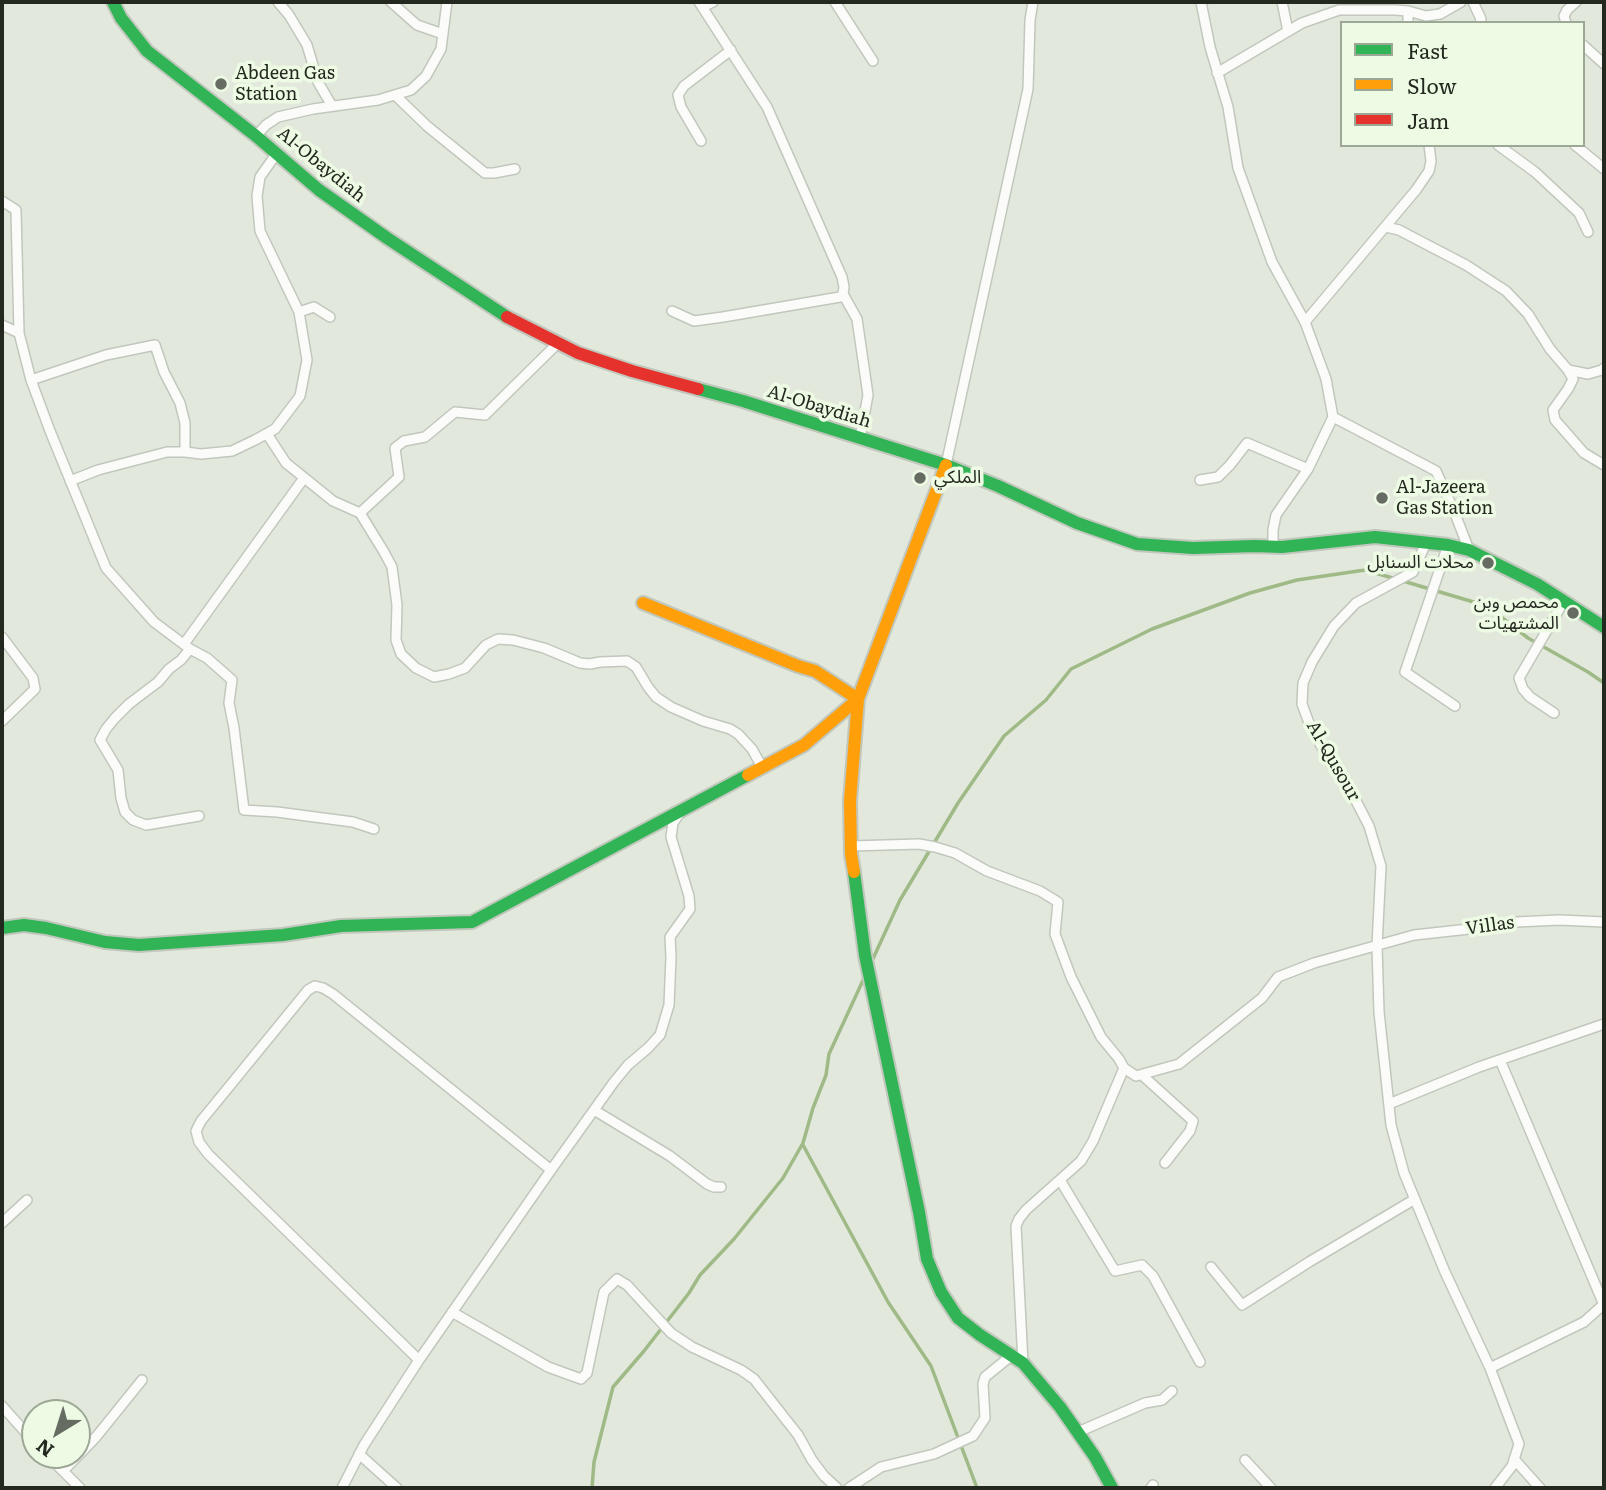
<!DOCTYPE html>
<html>
<head>
<meta charset="utf-8">
<style>
  body { margin:0 }
  #map { position:relative; width:1606px; height:1490px; overflow:hidden; background:#e2e9dc; font-family:Literata,serif }
  canvas { display:block }
  .frame { position:absolute; inset:0; border:4px solid #242920; pointer-events:none }
  .legend { position:absolute; left:1340px; top:21px; width:245px; height:126px; box-sizing:border-box; background:#eefbe4; border:2px solid #9da796; margin:0; padding:9px 12px; list-style:none; font-size:21px; color:#242920 }
  .legend li { display:flex; align-items:center; gap:14px; height:35px }
  .legend b { width:35px; border:2px solid #9da796 }
  .north { position:absolute; left:21px; top:1399px; width:70px; height:70px; box-sizing:border-box; background:#eefbe4; border:2px solid #9da796; border-radius:50%; rotate:218deg; font-size:19px; font-weight:700; line-height:28px; text-align:center; color:#242920 }
  .north::after { content:''; display:block; margin:auto; width:24px; height:32px; background:#666c62; clip-path:polygon(50% 0,100% 100%,50% 72%,0 100%) }
</style>
</head>
<body>
<div id="map">
<canvas width="1606" height="1490"></canvas>
<div class="frame"></div>
<ul class="legend">
<li><b style="height:9px;background:#30b455"></b>Fast</li>
<li><b style="height:9px;background:#ff9f0a"></b>Slow</li>
<li><b style="height:9px;background:#e5322d"></b>Jam</li>
</ul>
<div class="north">N</div>
</div>
<script>
const g = document.querySelector('canvas').getContext('2d');
g.lineJoin = 'round';
function toPath(rows) {
  const path = new Path2D();
  for (const r of rows) {
    path.moveTo(r[0], r[1]);
    for (let i = 2; i < r.length; i += 2) path.lineTo(r[i], r[i + 1]);
  }
  return path;
}
function stroke(path, color, width, dash) {
  g.strokeStyle = color;
  g.lineWidth = width;
  g.lineCap = dash ? 'butt' : 'round';
  g.setLineDash(dash || []);
  g.stroke(path);
}
function write(font, color, halo, rows, align = 'center') {
  g.font = font + ' Literata,"Noto Sans Arabic",serif';
  g.lineWidth = 7;
  g.setLineDash([]);
  g.textBaseline = 'middle';
  g.strokeStyle = halo;
  g.fillStyle = color;
  for (const [text, x, y, turn = 0] of rows) {
    g.save();
    g.translate(x, y);
    g.rotate((+turn || 0) * Math.PI / 180);
    g.textAlign = isNaN(turn) ? turn : align;
    if (halo) g.strokeText(text, 0, 0);
    g.fillText(text, 0, 0);
    g.restore();
  }
}
const stream = toPath([
  [1403,581,1487,606,1528,638,1588,672,1604,683],
  [871,963,900,900,958,803,1004,736,1046,700,1071,669,1152,629,1250,593,1297,580,1365,570,1396,579],
  [803,1145,888,1302,931,1366,977,1488],
  [592,1488,594,1462,613,1387,644,1351,689,1293,700,1275,734,1239,783,1178,803,1143,813,1108,826,1075,829,1054,865,976]
]);
const street = toPath([
  [278,2,289,15,307,45,318,82,332,106],
  [391,2,417,25,443,34],
  [835,2,873,61],
  [1201,2,1210,47,1228,107,1238,168,1272,262,1305,322,1326,379,1333,417,1436,471,1454,511,1469,550],
  [1282,2,1288,31],
  [1473,2,1481,19,1480,23],
  [703,7,713,2],
  [1408,11,1408,23],
  [1566,23,1564,16,1567,10,1576,2],
  [1583,45,1604,64],
  [1217,73,1302,23,1339,10,1395,10,1408,11,1426,16,1440,14,1461,2],
  [395,95,427,126,485,173,494,173,515,169],
  [256,136,266,125,278,117,313,109,378,100,411,90,426,76,441,49,447,2],
  [701,141,681,107,678,95,684,86,731,50],
  [1498,145,1535,172,1579,213,1588,232],
  [1575,145,1604,169],
  [2,201,16,210,19,333,31,380,50,431,106,568,154,622,190,649,207,658,232,680,229,703,234,728,244,810,277,812,353,822,374,829],
  [1386,227,1399,230,1418,240,1466,265,1506,291,1528,314,1550,349,1568,370,1588,374,1602,370,1604,368],
  [843,294,857,319,868,395,860,438],
  [672,311,694,321,723,317,840,297,843,294,844,287,842,277,767,107,699,2],
  [299,312,314,307,330,317],
  [1305,322,1416,190,1429,171,1431,161,1429,145],
  [2,325,19,333],
  [1568,370,1573,379,1568,389,1553,410,1555,420,1584,453,1604,465],
  [31,380,106,355,155,345,164,372,180,403,185,423,185,452],
  [267,434,286,463,333,501,360,513,384,552,392,567,397,605,396,640,401,654,416,668,434,677,449,674,465,668,486,645,498,639,513,640,544,648,580,663,590,664,600,662,627,661,636,667,648,687,656,697,671,707,703,721,730,729,738,734,752,749,762,767],
  [946,465,1028,89,1030,20,1033,2],
  [1200,480,1218,477,1230,465,1247,443,1308,469],
  [70,481,98,470,167,452,185,452,201,454,232,451,255,440,275,429,300,396,307,360,299,312,260,231,257,196,260,177,277,153],
  [360,513,399,477,395,448,404,441,425,437,455,412,485,415,558,343],
  [1426,543,1413,572,1356,603,1334,626,1312,662,1303,683,1302,704,1309,723,1331,764,1353,795,1369,826,1381,866,1377,946,1379,1012,1391,1125,1404,1173,1445,1272,1490,1368,1519,1444,1512,1466,1495,1488],
  [1448,545,1405,672,1455,706],
  [1273,547,1273,530,1276,515,1308,469,1333,417],
  [2,637,33,678,35,689,2,721],
  [184,644,304,478],
  [190,649,181,660,169,669,158,682,129,704,115,718,106,729,100,740,118,770,121,798,125,812,133,820,146,825,199,816],
  [1554,713,1530,697,1523,689,1519,678,1564,601],
  [851,846,919,844,935,847,955,853,987,871,1040,891,1058,902,1055,934,1071,977,1101,1037,1119,1059,1124,1068],
  [1500,1060,1604,1305],
  [1142,1075,1193,1121,1190,1131,1165,1163],
  [1389,1104,1479,1067,1604,1024],
  [594,1110,670,1156,707,1184,714,1187,721,1187],
  [1060,1180,1115,1271,1142,1265,1153,1276,1200,1362],
  [2,1223,27,1200],
  [1211,1267,1242,1305,1309,1262,1415,1199],
  [452,1312,548,1367,581,1379,587,1373,604,1292,617,1279,627,1285,671,1333,692,1347,741,1370,754,1379,798,1435,812,1460,824,1476,837,1488],
  [419,1360,208,1154,199,1142,196,1131,201,1121,308,990,315,986,323,988,333,994,551,1170],
  [1023,1363,1016,1226,1019,1219,1026,1210,1081,1161,1093,1141,1124,1068,1136,1076,1179,1064,1262,998,1278,977,1314,963,1414,935,1469,929,1516,922,1559,920,1604,922],
  [1490,1368,1584,1322,1604,1304],
  [2,1406,35,1443],
  [1078,1432,1145,1403,1162,1400,1172,1391],
  [359,1454,397,1488],
  [47,1455,80,1488],
  [1514,1459,1540,1488],
  [1245,1460,1271,1488],
  [63,1471,96,1437,142,1380],
  [342,1488,364,1445,419,1360,551,1170,614,1082,628,1065,648,1048,660,1035,669,1005,671,957,670,937,690,909,689,896,671,837,673,823,679,814],
  [849,1488,881,1467,934,1454,973,1436,985,1418,983,1384,985,1377,1012,1355],
  [1151,1488,1153,1485]
]);
const fast = toPath([
  [113,2,121,18,147,51,256,136,319,190,387,238,507,317],
  [698,389,743,401,946,465,998,486,1077,523,1137,544,1193,548,1255,546,1282,547,1375,537,1448,545,1469,550,1537,584,1604,627],
  [854,872,865,955,919,1212,927,1259,941,1292,958,1318,980,1335,1023,1363,1060,1407,1095,1457,1112,1488],
  [2,928,24,925,46,928,105,942,139,945,283,935,341,926,472,922,748,775]
]);
const slow = toPath([
  [643,603,798,666,815,671,858,699,850,801,851,854,854,872],
  [748,775,804,745,858,699,946,465]
]);
const jam = toPath([
  [507,317,578,353,632,371,698,389]
]);
const markers = [
  [221,84,7,"#666c62"],
  [920,478,7,"#666c62"],
  [1382,498,7,"#666c62"],
  [1488,563,7,"#666c62"],
  [1573,613,7,"#666c62"]
];
const poiNames = [
  ["Abdeen Gas",235,74],
  ["Station",235,95],
  ["الملكي",934,478],
  ["Al-Jazeera",1396,488],
  ["Gas Station",1396,509],
  ["محلات السنابل",1474,563,"right"],
  ["محمص وبن",1559,603,"right"],
  ["المشتهيات",1559,624,"right"]
];
const streetNames = [
  ["Al-Obaydiah",321,165,39],
  ["Al-Obaydiah",819,407,17],
  ["Al-Qusour",1333,761,60],
  ["Villas",1490,926,-8]
];
stroke(stream, '#9fb987', 3.5);
stroke(street, '#c1c7bc', 12);
stroke(fast, '#c1c7bc', 16);
stroke(slow, '#c1c7bc', 16);
stroke(jam, '#c1c7bc', 16);
stroke(street, '#fbfcfa', 9);
stroke(fast, '#30b455', 12);
stroke(slow, '#ff9f0a', 12);
stroke(jam, '#e5322d', 12);
for (const [x, y, r, color] of markers) {
  const dot = new Path2D();
  dot.arc(x, y, r, 0, 2 * Math.PI);
  g.fillStyle = color;
  g.fill(dot);
  stroke(dot, '#eefbe4', 2.5);
}
write('18px', '#242920', '#eefbe4', poiNames, 'left');
write('18px', '#242920', '#eefbe4', streetNames);
</script>
</body>
</html>
